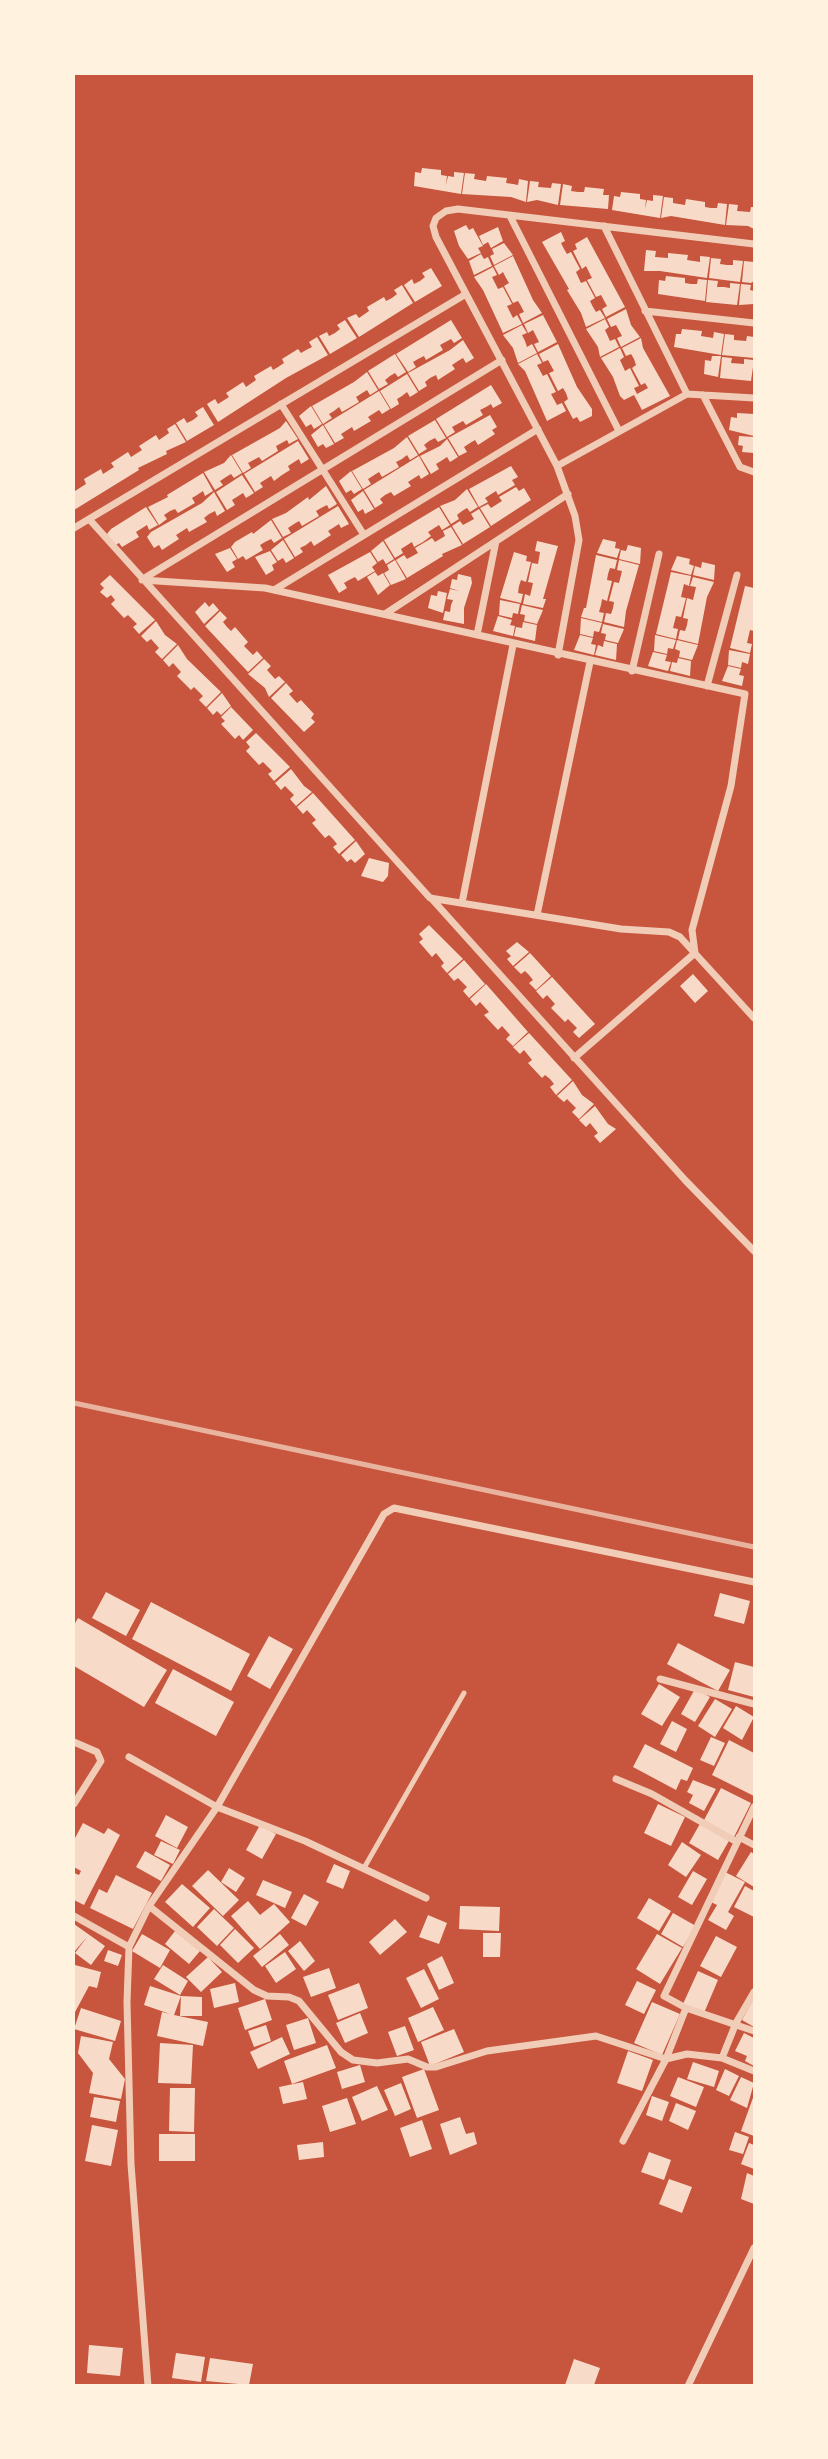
<!DOCTYPE html>
<html>
<head>
<meta charset="utf-8">
<style>
  body { margin:0 }
  #map { position:relative; width:828px; height:2459px; overflow:hidden; background:#c8553d; font-family:Barlow,sans-serif }
  canvas { display:block }
  .frame { position:absolute; inset:0; border:75px solid #fff3e0; pointer-events:none }
</style>
</head>
<body>
<div id="map">
<canvas width="828" height="2459"></canvas>
<div class="frame"></div>
</div>
<script>
const g = document.querySelector('canvas').getContext('2d');
g.lineJoin = 'round';
function paint(path, color) {
  g.fillStyle = color;
  g.fill(path, 'evenodd');
}
function toPath(rows) {
  const path = new Path2D();
  for (const r of rows) {
    path.moveTo(r[0], r[1]);
    for (let i = 2; i < r.length; i += 2) path.lineTo(r[i], r[i + 1]);
  }
  return path;
}
function stroke(path, color, width, dash) {
  g.strokeStyle = color;
  g.lineWidth = width;
  g.lineCap = dash ? 'butt' : 'round';
  g.setLineDash(dash || []);
  g.stroke(path);
}
const building = toPath([
  [422,168,441,170,441,175,447,176,446,185,448,176,454,177,454,172,464,173,461,194,414,186,415,172,421,173],
  [465,173,475,174,474,179,486,181,487,176,507,178,506,183,513,184,518,185,519,179,528,181,526,202,511,197,462,194],
  [530,181,539,182,538,187,551,188,552,183,561,184,558,205,537,200,527,202],
  [563,184,572,186,571,191,578,192,584,192,585,187,604,189,603,195,609,195,608,209,560,205],
  [621,192,640,194,640,199,646,200,645,209,647,200,653,201,653,195,663,196,660,218,612,210,614,196,620,197],
  [664,197,673,198,673,203,685,205,686,199,705,202,705,207,711,208,717,208,718,203,727,204,725,225,671,216,661,218],
  [729,204,738,205,737,211,750,212,751,207,754,207,754,229,748,226,726,225],
  [466,225,469,230,473,228,483,246,478,248,481,253,468,259,459,246,454,231],
  [498,227,503,241,491,248,488,242,483,245,479,236],
  [561,232,565,241,561,243,564,249,567,254,571,252,580,269,576,272,581,283,586,281,595,298,590,301,593,307,596,312,600,310,605,318,586,327,581,313,567,290,569,289,542,242],
  [587,237,625,307,606,317,602,309,607,306,601,295,596,297,587,280,592,278,586,266,582,269,573,251,577,249,575,244],
  [504,243,513,255,494,265,490,256,494,254,492,249],
  [646,250,656,251,655,257,668,258,668,253,688,255,687,260,700,262,700,256,710,257,707,278,660,271,644,271],
  [481,254,484,259,488,257,492,266,474,275,469,261],
  [513,256,533,300,542,313,523,323,519,314,524,312,521,306,518,301,513,303,504,286,509,283,506,278,503,272,499,275,494,266],
  [711,258,721,259,720,264,727,265,733,265,733,260,743,261,740,282,709,278],
  [744,261,754,262,754,281,751,283,742,282],
  [493,267,497,275,492,277,498,289,503,287,512,304,507,306,513,318,517,315,522,324,503,333,483,290,474,277],
  [431,268,442,286,415,302,404,285,412,279,414,284,420,281,425,277,422,273],
  [666,276,685,278,685,283,691,284,697,284,698,279,707,280,705,301,658,294,659,280,665,281],
  [708,280,718,281,717,287,724,287,730,288,730,283,740,284,737,305,706,302],
  [741,284,751,285,750,290,754,291,754,304,739,305],
  [402,285,413,303,359,337,347,318,356,314,359,318,369,311,367,307,384,297,386,301,392,298,397,294,394,290],
  [626,309,631,325,640,337,621,347,617,338,622,336,616,325,611,327,607,319],
  [543,315,557,342,538,352,534,344,539,342,533,330,528,333,524,324],
  [605,319,609,327,605,330,610,341,615,339,619,347,600,357,598,347,586,329],
  [345,320,357,338,330,354,319,336,327,332,329,336,335,333,340,329,337,325],
  [451,320,462,338,454,343,451,339,440,345,443,350,426,360,424,356,418,359,413,362,416,367,408,372,396,354],
  [522,325,527,333,522,335,525,341,527,347,532,344,537,353,518,363,513,348,503,335],
  [682,329,702,331,701,336,713,338,714,332,724,334,721,355,674,347,676,334,681,334],
  [725,334,734,335,734,340,746,341,747,336,754,337,754,358,722,355],
  [317,337,328,355,286,378,218,422,207,404,215,399,218,404,229,397,226,393,243,382,246,387,256,380,254,376,271,366,273,370,278,367,284,363,282,359,298,349,301,353,306,350,312,347,309,342],
  [641,338,643,348,670,396,642,410,634,395,624,400,620,396,613,377,601,358,620,348,624,357,620,360,625,371,630,368,639,386,634,388,637,394,648,388,645,383,641,385,632,368,636,365,634,359,631,354,626,356,622,348],
  [463,340,474,358,466,363,463,358,458,361,452,365,455,369,438,380,436,375,430,378,425,382,427,386,419,391,408,373,450,350],
  [558,344,577,387,592,409,592,416,580,422,577,417,573,419,564,402,568,399,566,393,563,388,558,391,549,373,554,371,548,360,543,362,539,354],
  [395,354,406,372,398,377,395,373,390,376,385,380,388,384,379,389,368,371],
  [537,354,542,363,537,365,543,376,547,374,556,392,551,394,557,405,562,403,566,411,547,421,525,371,518,364],
  [712,356,721,356,718,377,704,374,705,360,711,361],
  [722,357,732,358,731,363,744,364,744,359,754,360,751,381,720,378],
  [367,372,378,390,370,395,367,390,356,397,359,402,342,412,339,407,334,411,329,414,332,418,323,424,312,406,354,382],
  [407,374,418,392,410,397,407,392,402,396,397,399,399,404,391,409,380,391],
  [491,385,502,403,493,408,491,404,486,407,480,410,483,415,466,425,463,421,452,427,455,432,447,437,436,419],
  [379,391,390,409,382,414,379,410,368,417,371,421,354,431,352,427,341,434,344,438,335,443,324,425],
  [311,406,322,424,314,429,311,424,306,427,299,416],
  [203,407,214,425,187,441,176,423,184,418,187,423,193,420,198,416,195,412],
  [737,413,754,414,754,436,729,430,731,417,737,418],
  [490,415,497,427,492,430,495,434,478,445,475,440,470,443,464,447,467,452,459,456,448,438],
  [435,420,446,438,438,442,435,438,429,441,424,445,427,449,419,454,408,436],
  [286,421,298,439,289,444,287,440,276,446,278,451,262,461,259,457,248,463,251,468,243,473,232,455,280,428],
  [175,424,186,442,166,451,167,454,138,468,139,470,74,510,74,488,75,491,86,484,84,479,101,469,103,474,114,467,111,463,128,452,131,457,142,450,139,446,156,435,159,440,169,433,167,429],
  [323,425,334,444,326,448,323,444,318,447,311,435],
  [739,436,754,437,754,453,742,452,743,446,738,445],
  [407,437,418,455,410,460,407,455,402,459,396,462,399,467,382,477,379,472,368,479,371,484,363,489,352,471,394,448],
  [447,439,458,457,450,462,447,457,441,461,436,464,439,469,431,474,420,456,440,446],
  [298,441,309,459,301,464,299,459,288,466,290,470,282,475,274,481,271,476,260,483,263,487,255,492,244,474],
  [231,455,242,473,234,478,231,474,226,477,220,481,223,485,215,490,204,472,224,463],
  [419,456,429,474,421,479,419,475,408,482,411,486,394,496,391,492,385,495,380,499,383,503,375,508,364,490],
  [511,466,518,477,512,480,515,485,498,495,496,491,485,498,488,502,479,507,469,489],
  [351,471,362,489,354,494,351,490,346,493,339,481],
  [203,473,213,491,205,496,203,491,197,495,192,498,195,503,178,513,175,509,170,511,164,515,167,519,159,525,148,507,168,497,167,495],
  [242,475,254,493,246,498,243,493,232,500,235,505,227,510,216,492],
  [326,486,337,504,329,509,327,505,321,508,316,511,319,516,302,526,299,521,294,524,288,528,291,533,283,537,272,519,286,513,308,497,309,500],
  [516,487,519,491,524,488,531,500,491,526,480,508,488,504,491,508,502,501,499,497],
  [467,489,478,507,470,512,467,508,462,511,457,515,459,519,451,524,440,506,455,500],
  [363,491,374,509,365,514,363,509,358,512,351,500],
  [214,492,225,511,217,516,215,511,209,514,204,518,207,522,189,532,187,528,176,535,179,539,162,550,159,545,154,548,147,537,151,532,202,503],
  [338,506,349,524,341,528,339,524,328,531,331,535,314,546,311,541,306,545,300,548,303,552,295,557,284,539],
  [146,507,158,525,149,530,147,525,136,532,139,537,122,547,119,543,114,546,107,534,111,529],
  [439,507,450,525,442,530,439,525,428,532,431,536,423,542,414,547,412,542,401,549,403,553,395,558,384,540],
  [479,509,490,527,463,544,452,526,460,521,463,525,474,519,471,514],
  [271,520,282,538,274,543,271,539,265,542,260,545,263,550,246,560,243,556,238,559,231,547,235,542,252,532,253,534],
  [451,527,462,545,442,554,443,556,407,578,396,560,404,555,407,559,418,553,415,548,432,538,435,542,445,536,443,531],
  [603,539,616,542,615,548,620,549,617,558,597,553],
  [283,540,294,558,286,563,283,558,278,561,271,550],
  [383,541,394,559,386,564,383,559,378,562,371,551],
  [537,541,558,546,543,599,546,599,543,608,523,604,525,594,530,596,533,583,528,582,532,563,538,564,540,552,535,551],
  [628,545,641,548,640,564,619,559,621,550,626,551],
  [230,548,237,559,232,562,235,567,227,572,215,554],
  [270,551,277,562,272,565,274,570,266,575,255,557],
  [370,552,377,563,372,567,375,571,358,581,355,577,349,580,344,583,347,588,339,593,328,575],
  [514,552,527,556,526,561,531,562,526,582,521,580,519,586,518,593,523,594,521,603,500,598],
  [596,555,617,560,615,569,610,568,608,574,607,580,612,581,607,601,602,599,601,605,599,612,604,613,602,622,581,617,584,608,586,608],
  [677,556,690,559,689,564,694,566,691,575,671,570],
  [395,560,406,579,391,585,384,573,389,570,387,565],
  [619,560,639,565,626,611,624,627,604,622,606,613,611,614,613,608,614,602,609,601,614,582,619,583,622,571,617,570],
  [702,562,715,565,714,580,693,575,695,566,701,568],
  [375,572,378,576,383,573,390,585,378,595,367,577],
  [671,572,691,576,689,586,684,584,681,597,686,598,681,617,676,616,673,628,678,629,676,639,656,634],
  [458,574,471,577,472,583,464,608,464,624,443,620,445,611,450,612,451,605,453,600,447,599,450,589,459,591,450,588,452,579,457,580],
  [110,575,155,620,139,634,133,627,137,624,128,615,124,618,111,604,115,600,111,595,107,598,100,592,104,588,100,584],
  [693,577,714,582,707,597,698,644,678,639,680,630,685,631,687,625,688,619,683,618,687,598,693,600,696,587,690,586],
  [745,586,754,588,754,631,750,630,747,643,752,644,750,653,730,648],
  [438,591,447,593,443,613,428,608,431,595,437,596],
  [500,600,520,604,518,614,513,613,512,618,499,615],
  [205,602,209,607,213,603,219,610,204,624,195,612],
  [522,605,543,610,537,624,524,621,525,615,520,614],
  [220,611,227,618,223,622,227,627,231,631,235,627,248,642,244,646,253,655,257,651,263,658,248,672,205,626],
  [498,616,512,620,510,625,515,626,513,636,493,631],
  [581,618,602,623,599,632,594,631,593,637,580,634],
  [156,621,165,635,177,644,162,659,155,652,159,648,151,639,147,642,141,636],
  [523,622,537,625,535,641,514,636,516,627,522,628],
  [603,624,624,629,618,643,605,640,606,634,601,633],
  [580,635,593,638,591,644,596,645,594,655,574,650],
  [655,635,676,640,673,649,668,648,667,654,654,651],
  [677,640,698,645,692,660,679,657,680,651,675,649],
  [604,641,617,644,616,660,595,655,598,645,603,647],
  [178,645,187,659,221,692,206,707,199,700,203,696,194,687,191,690,177,676,181,672,173,663,169,667,163,660],
  [729,650,750,654,748,664,742,662,741,668,728,665],
  [653,652,667,655,665,661,671,662,668,671,648,666],
  [678,658,691,661,690,676,670,671,672,662,677,663],
  [264,659,271,666,267,670,275,679,279,676,285,682,269,697,265,688,248,674],
  [728,666,741,669,739,675,744,676,742,686,722,681],
  [286,683,293,691,289,694,297,703,301,700,314,714,311,718,315,722,304,732,271,698],
  [222,693,231,706,221,715,217,711,213,715,207,708],
  [231,707,253,730,243,740,239,735,235,739,221,724,225,721,221,717],
  [256,733,290,767,274,781,268,774,272,771,263,762,259,765,246,751,250,747,246,742],
  [291,769,304,786,312,792,296,806,290,799,294,795,285,786,281,790,275,783],
  [313,793,355,840,339,854,333,847,337,844,333,839,329,835,325,838,312,823,316,820,307,810,303,814,297,807],
  [356,841,365,854,355,863,351,859,347,862,341,855],
  [369,858,389,863,388,876,383,882,361,876],
  [429,925,463,959,447,973,441,966,444,963,436,953,432,957,419,942,423,939,419,934],
  [517,942,529,952,513,966,507,959,511,956,506,951],
  [530,953,551,976,536,990,529,983,533,980,529,975,525,971,521,974,514,967],
  [464,960,485,984,469,998,463,991,467,987,458,978,454,981,448,974],
  [693,974,708,991,695,1003,680,986],
  [552,977,595,1024,579,1038,573,1032,577,1028,568,1019,565,1022,551,1008,555,1004,547,995,543,999,536,991],
  [486,984,528,1032,513,1046,506,1039,510,1035,502,1026,498,1030,484,1015,489,1012,480,1002,476,1006,470,999],
  [529,1033,572,1080,556,1095,550,1087,554,1084,550,1079,545,1075,542,1078,528,1063,532,1060,524,1050,520,1054,513,1047],
  [573,1081,582,1095,594,1104,579,1119,572,1112,576,1108,567,1099,564,1102,557,1096],
  [595,1106,608,1124,616,1129,600,1143,594,1136,598,1133,590,1123,586,1127,579,1120],
  [106,1592,140,1610,126,1636,92,1618],
  [720,1593,750,1601,744,1624,714,1616],
  [151,1602,250,1654,231,1691,132,1639],
  [78,1618,167,1670,144,1707,74,1666,74,1625],
  [269,1636,293,1649,270,1689,247,1676],
  [678,1643,730,1670,718,1691,667,1664],
  [735,1662,754,1667,754,1697,728,1690],
  [173,1669,234,1702,216,1736,155,1703],
  [659,1684,680,1697,662,1726,641,1714],
  [695,1689,710,1697,695,1722,681,1714],
  [715,1699,732,1709,715,1737,698,1726],
  [736,1706,754,1717,742,1740,723,1728],
  [672,1721,687,1729,676,1752,660,1744],
  [711,1737,725,1743,714,1766,700,1760],
  [729,1740,754,1753,754,1796,712,1775],
  [645,1744,693,1768,687,1781,681,1779,676,1790,633,1767],
  [693,1780,716,1789,704,1811,689,1803,693,1795,687,1792],
  [721,1788,751,1803,734,1837,703,1822],
  [658,1804,685,1817,671,1846,644,1833],
  [166,1815,188,1827,177,1848,155,1836],
  [701,1822,730,1839,718,1860,689,1843],
  [83,1823,104,1834,108,1828,120,1835,84,1905,74,1900,74,1873,79,1875,81,1871,74,1867,74,1840],
  [260,1825,276,1834,262,1859,246,1850],
  [161,1841,180,1850,173,1864,154,1855],
  [682,1842,701,1855,686,1877,668,1865],
  [145,1851,170,1865,161,1881,136,1867],
  [751,1852,754,1854,754,1887,736,1876],
  [334,1864,350,1871,343,1889,326,1882],
  [229,1868,245,1878,236,1892,221,1882],
  [208,1870,239,1900,223,1916,192,1886],
  [693,1871,707,1879,692,1905,678,1897],
  [725,1872,745,1882,728,1912,734,1916,726,1930,708,1920,717,1905,709,1901],
  [116,1875,152,1893,133,1929,90,1908,99,1889,107,1893],
  [263,1880,292,1892,285,1908,256,1895],
  [182,1884,210,1908,193,1927,165,1902],
  [745,1886,754,1891,754,1917,734,1907],
  [304,1894,319,1902,306,1926,291,1918],
  [649,1898,671,1911,659,1931,637,1918],
  [248,1901,260,1915,274,1904,290,1922,260,1949,231,1916],
  [460,1906,500,1907,499,1931,459,1929],
  [214,1909,234,1928,217,1946,197,1927],
  [673,1913,696,1926,683,1947,661,1934],
  [428,1915,447,1923,439,1944,419,1937],
  [395,1919,407,1932,380,1955,369,1942],
  [74,1924,105,1946,91,1965,75,1953,87,1937,74,1952],
  [235,1929,254,1948,238,1963,220,1945],
  [175,1931,200,1951,189,1964,165,1944],
  [483,1933,501,1933,500,1957,483,1957],
  [142,1934,170,1950,160,1968,132,1951],
  [280,1934,289,1945,262,1967,253,1956],
  [657,1934,682,1948,660,1984,636,1969],
  [716,1936,737,1947,721,1977,700,1966],
  [300,1941,315,1961,304,1971,288,1951],
  [108,1950,122,1955,118,1966,104,1961],
  [285,1952,296,1969,276,1983,265,1966],
  [442,1956,454,1983,439,1990,427,1964],
  [208,1957,222,1972,201,1992,186,1977],
  [75,1965,101,1972,97,1988,89,1986,74,2014],
  [163,1965,188,1981,180,1995,154,1979],
  [329,1968,336,1988,311,1997,303,1977],
  [424,1969,439,1999,421,2008,406,1978],
  [698,1971,718,1980,704,2013,683,2004],
  [637,1981,656,1990,644,2014,625,2005],
  [235,1983,239,2002,214,2008,210,1989],
  [359,1983,368,2008,338,2020,328,1995],
  [150,1986,181,1996,174,2015,208,2022,203,2046,157,2036,162,2012,170,2014,144,2005],
  [181,1996,202,1997,202,2016,180,2016],
  [754,1998,754,2027,742,2020],
  [265,1999,272,2020,245,2030,238,2008],
  [652,2002,680,2014,662,2055,634,2043],
  [433,2007,444,2030,418,2042,408,2018],
  [81,2008,121,2021,115,2041,74,2029],
  [360,2013,368,2033,345,2043,336,2023],
  [308,2018,316,2043,294,2050,286,2025],
  [266,2025,271,2041,254,2047,248,2031],
  [405,2026,414,2050,397,2056,388,2032],
  [454,2029,464,2052,430,2066,421,2042],
  [744,2033,754,2038,754,2066,745,2061,747,2056,735,2051],
  [81,2036,113,2042,109,2059,125,2079,121,2099,89,2093,93,2073,78,2053],
  [282,2037,290,2054,258,2069,250,2052],
  [160,2043,193,2045,191,2084,158,2083],
  [327,2045,336,2068,292,2084,284,2061],
  [628,2051,653,2060,642,2091,617,2083],
  [693,2062,719,2071,714,2087,687,2079],
  [360,2065,365,2082,342,2089,337,2072],
  [424,2069,439,2110,417,2118,402,2077],
  [725,2069,739,2076,729,2096,716,2090],
  [678,2077,704,2087,696,2107,670,2096],
  [741,2077,754,2083,747,2108,730,2100],
  [303,2082,307,2099,283,2104,279,2087],
  [401,2083,411,2109,395,2116,384,2090],
  [377,2086,388,2110,362,2121,352,2097],
  [170,2088,195,2088,194,2132,169,2131],
  [754,2095,754,2136,741,2131],
  [652,2096,669,2102,662,2121,646,2115],
  [94,2097,120,2101,116,2122,90,2117],
  [347,2098,356,2124,330,2132,322,2106],
  [676,2103,696,2111,688,2130,669,2121],
  [460,2117,466,2134,474,2132,477,2144,450,2155,440,2124],
  [422,2120,432,2149,410,2157,400,2128],
  [92,2125,118,2130,111,2166,85,2161],
  [735,2132,749,2137,743,2154,729,2150],
  [159,2134,195,2134,195,2161,159,2161],
  [323,2142,324,2157,299,2160,297,2145],
  [749,2143,754,2145,754,2169,741,2164],
  [649,2152,671,2160,664,2180,641,2172],
  [747,2173,754,2176,754,2204,741,2199],
  [669,2179,692,2187,682,2213,659,2204],
  [89,2345,123,2348,120,2376,87,2373],
  [176,2353,205,2357,201,2382,172,2378],
  [210,2358,253,2364,249,2385,206,2381],
  [574,2359,600,2368,594,2385,565,2385]
]);
const service = toPath([
  [364,1868,464,1693]
]);
const minor = toPath([
  [510,216,619,431],
  [466,294,89,519,430,898,621,929,669,932,680,937,754,1018],
  [645,311,754,323],
  [687,394,754,398],
  [703,395,740,467,754,472],
  [281,404,364,535],
  [557,466,687,394,604,226],
  [74,528,89,519],
  [143,579,502,360],
  [142,580,265,588,745,694,731,786,692,930,695,953,574,1058],
  [274,590,538,429],
  [385,614,568,494],
  [477,635,496,541],
  [558,655,579,540,575,516,557,466,436,237,433,226,436,218,446,211,458,209,754,244],
  [632,671,659,554],
  [707,686,737,575],
  [431,898,685,1180,754,1251],
  [462,903,513,645],
  [537,915,590,662],
  [660,1679,754,1704],
  [74,1742,97,1752,101,1761,74,1804],
  [129,1757,217,1807,305,1841,426,1898],
  [616,1779,652,1794,737,1842],
  [754,1807,664,1996,686,2008,754,2031],
  [739,1837,754,1845],
  [149,1906,254,1990,267,1996,289,1997,299,2001,341,2052,353,2060,377,2063,408,2059,427,2067,436,2067,487,2051,596,2036,666,2059,687,2054,722,2058],
  [74,1916,129,1947],
  [754,1992,736,2023,722,2058,754,2071],
  [623,2141,666,2059,686,2008],
  [148,2386,131,2164,127,2002,129,1947,149,1906,217,1807,384,1514,394,1508,754,1582],
  [688,2386,754,2248]
]);
const rail = toPath([
  [74,1403,754,1547]
]);
paint(building, '#f7dbc8');
stroke(service, '#f1ccb7', 5);
stroke(minor, '#f1ccb7', 7);
stroke(rail, '#e9b49f', 5);
</script>
</body>
</html>
